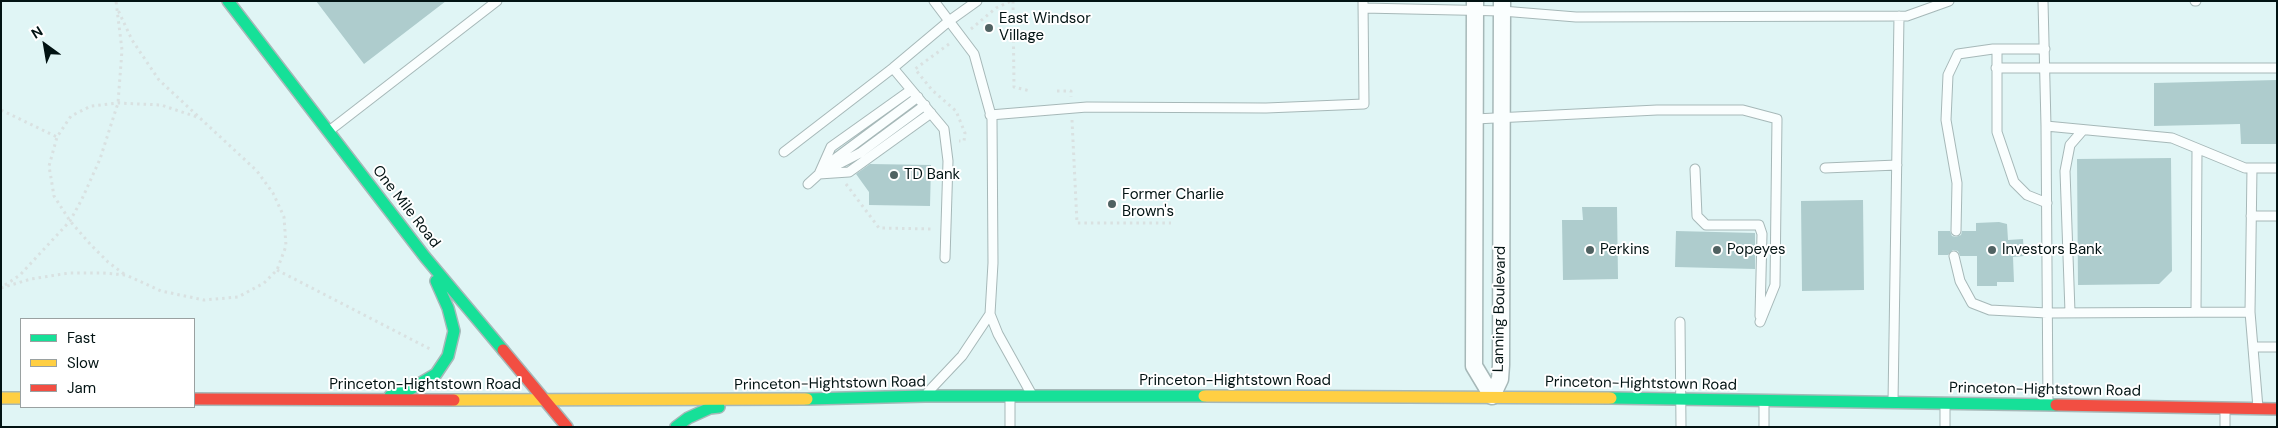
<!DOCTYPE html>
<style>
body{margin:0}
#map{position:relative;width:2278px;height:428px;overflow:hidden;background:#e0f5f5;font-family:"DM Sans",sans-serif}
canvas{display:block}
.frame{position:absolute;inset:0;border:2px solid #021313;pointer-events:none}
.legend{position:absolute;left:20px;top:318px;width:175px;height:90px;box-sizing:border-box;background:#fff;border:1px solid #9aa1a1;margin:0;padding:6px 9px;list-style:none;font-size:15px;color:#021313}
.legend li{display:flex;align-items:center;gap:10px;height:25px}
.legend b{width:25px;border:1px solid #9aa1a1}
.north{position:absolute;left:20px;top:20px;width:50px;height:50px;-webkit-text-stroke:4px #fff;paint-order:stroke;rotate:328deg;font-size:14px;font-weight:700;line-height:20px;text-align:center;color:#021313}
.north::after{content:'';display:block;margin:auto;width:18px;height:22px;background:#021313;clip-path:polygon(50% 0,100% 100%,50% 72%,0 100%)}
</style>
<div id="map">
<canvas width="2278" height="428"></canvas>
<div class="frame"></div>
<ul class="legend">
<li><b style="height:6px;background:#16e098"></b>Fast</li>
<li><b style="height:6px;background:#ffcf43"></b>Slow</li>
<li><b style="height:6px;background:#f24e42"></b>Jam</li>
</ul>
<div class="north">N</div>
</div>
<script>
const ctx = document.querySelector('canvas').getContext('2d');
ctx.lineJoin = 'round';
function fillPath(path, color) {
  ctx.fillStyle = color;
  ctx.fill(path, 'evenodd');
}
function shape(rows) {
  const path = new Path2D();
  for (const r of rows) {
    path.moveTo(r[0], r[1]);
    for (let i = 2; i < r.length; i += 2) path.lineTo(r[i], r[i + 1]);
  }
  return path;
}
function strokePath(path, color, width, dash) {
  ctx.strokeStyle = color;
  ctx.lineWidth = width;
  ctx.lineCap = dash ? 'butt' : 'round';
  ctx.setLineDash(dash || []);
  ctx.stroke(path);
}
function drawText(font, color, halo, rows, align = 'center') {
  ctx.font = font + ' "DM Sans",sans-serif';
  ctx.lineWidth = 4;
  ctx.setLineDash([]);
  ctx.textBaseline = 'middle';
  ctx.strokeStyle = halo;
  ctx.fillStyle = color;
  for (const [text, x, y, turn = 0] of rows) {
    ctx.save();
    ctx.translate(x, y);
    ctx.rotate((+turn || 0) * Math.PI / 180);
    ctx.textAlign = isNaN(turn) ? turn : align;
    if (halo) ctx.strokeText(text, 0, 0);
    ctx.fillText(text, 0, 0);
    ctx.restore();
  }
}
fillPath(shape([
 [316,1,446,1,364,64],
 [2277,80,2277,144,2241,144,2240,124,2154,126,2154,83],
 [2171,158,2172,271,2159,284,2078,285,2077,159],
 [870,164,931,165,930,206,869,205,869,192,856,174],
 [1863,200,1864,290,1802,291,1801,201],
 [1582,207,1617,207,1618,279,1563,280,1562,220,1583,220],
 [1999,222,2007,224,2008,240,2023,239,2024,256,2013,257,2014,282,1997,282,1997,286,1977,286,1977,256,1960,256,1958,251,1953,250,1948,255,1938,255,1938,231,1950,231,1952,236,1956,237,1961,235,1962,231,1976,231,1976,223],
 [1676,231,1755,233,1755,269,1675,267]
]), '#aecccd');
const lane = shape([
 [934,1,974,54,992,119,993,263,990,314,998,334,1032,395],
 [2043,1,2046,126,2048,405],
 [2195,1,2196,1],
 [1363,8,1502,11,1576,17,1907,16,1949,1],
 [1997,49,1997,132,2014,182,2027,195,2047,203],
 [893,68,944,129,948,161,945,258],
 [1996,68,2277,68],
 [990,115,1087,107,1266,108,1364,104,1363,1],
 [1475,119,1657,110,1743,110,1777,119,1775,285,1760,322],
 [2046,126,2172,138,2245,168,2277,168],
 [329,131,497,1],
 [784,152,893,68,949,21,977,1],
 [1825,168,1897,165],
 [1695,169,1697,216,1706,225,1759,225,1762,234,1760,316],
 [823,170,836,158,918,97],
 [825,171,860,153,925,105],
 [819,174,831,147,911,90],
 [808,184,819,174,849,172,931,113],
 [2251,216,2277,216],
 [1956,231,1957,183,1946,120,1948,75,1958,54,1993,49,2045,49],
 [1954,256,1960,281,1972,303,1990,310,2047,313,2250,312,2258,408],
 [2196,311,2197,149],
 [2070,312,2065,171,2070,145,2083,130],
 [2250,312,2252,168],
 [1680,322,1681,427],
 [2253,347,2277,347],
 [928,392,962,356,990,314],
 [1010,396,1010,427],
 [1764,401,1764,427],
 [1893,402,1899,16],
 [1945,404,1945,427],
 [2225,408,2225,427]
]);
const street = shape([
 [1475,1,1474,366,1492,396],
 [1492,396,1500,379,1501,365,1502,1]
]);
const fast = shape([
 [228,1,425,257,503,350],
 [390,396,409,390,436,374,448,356,454,331,448,308,436,281],
 [1611,398,2056,405],
 [807,399,925,396,1204,396],
 [676,427,688,418,710,408,719,407]
]);
const slow = shape([
 [1204,396,1611,398],
 [1,398,21,398],
 [454,400,807,399]
]);
const jam = shape([
 [503,350,567,427],
 [194,399,454,400],
 [2056,405,2277,409]
]);
strokePath(lane, '#a6b8b8', 11);
strokePath(street, '#a6b8b8', 19);
strokePath(fast, '#a6b8b8', 14);
strokePath(slow, '#a6b8b8', 14);
strokePath(jam, '#a6b8b8', 14);
strokePath(shape([
 [1013,1,1014,87,1030,91],
 [971,29,996,8,1011,1],
 [949,44,915,69,932,90,956,111,965,133,964,141,959,141],
 [1057,91,1071,91,1071,97],
 [1,110,57,137],
 [1072,120,1077,223,1171,223],
 [846,184,879,228,933,229],
 [277,270,430,349],
 [124,274,108,262,91,245,70,221,54,196,49,166,57,137,71,116,91,106,118,103,161,105,197,117],
 [5,285,20,275,70,221,82,199,100,159,118,103,122,50,116,1],
 [1,288,31,279,69,273,103,273,126,275,161,291,204,300,238,297,264,283,277,270,286,246,284,217,273,193,257,171,159,80,132,40,118,10]
]), '#d9e1e1', 3, [2.5, 4]);
strokePath(lane, '#fafefe', 9);
strokePath(street, '#fafefe', 16);
strokePath(fast, '#16e098', 11);
strokePath(slow, '#ffcf43', 11);
strokePath(jam, '#f24e42', 11);
for (const [x, y, r, color] of [
 [989,28,5,"#506262"],
 [894,175,5,"#506262"],
 [1112,204,5,"#506262"],
 [1590,250,5,"#506262"],
 [1717,250,5,"#506262"],
 [1992,250,5,"#506262"]
]) {
  const dot = new Path2D();
  dot.arc(x, y, r, 0, 2 * Math.PI);
  ctx.fillStyle = color;
  ctx.fill(dot);
  strokePath(dot, '#fff', 2);
}
drawText('15px', '#021313', '#fff', [
 ["East Windsor",999,19],
 ["Village",999,36],
 ["TD Bank",904,175],
 ["Former Charlie",1122,195],
 ["Brown's",1122,212],
 ["Perkins",1600,250],
 ["Popeyes",1727,250],
 ["Investors Bank",2002,250]
], 'left');
drawText('15px', '#021313', '#fff', [
 ["One Mile Road",406,207,52],
 ["Lanning Boulevard",1500,309,-89],
 ["Princeton-Hightstown Road",1235,381],
 ["Princeton-Hightstown Road",830,384,-1],
 ["Princeton-Hightstown Road",1641,384,1],
 ["Princeton-Hightstown Road",425,385],
 ["Princeton-Hightstown Road",2045,390,1]
]);
</script>
